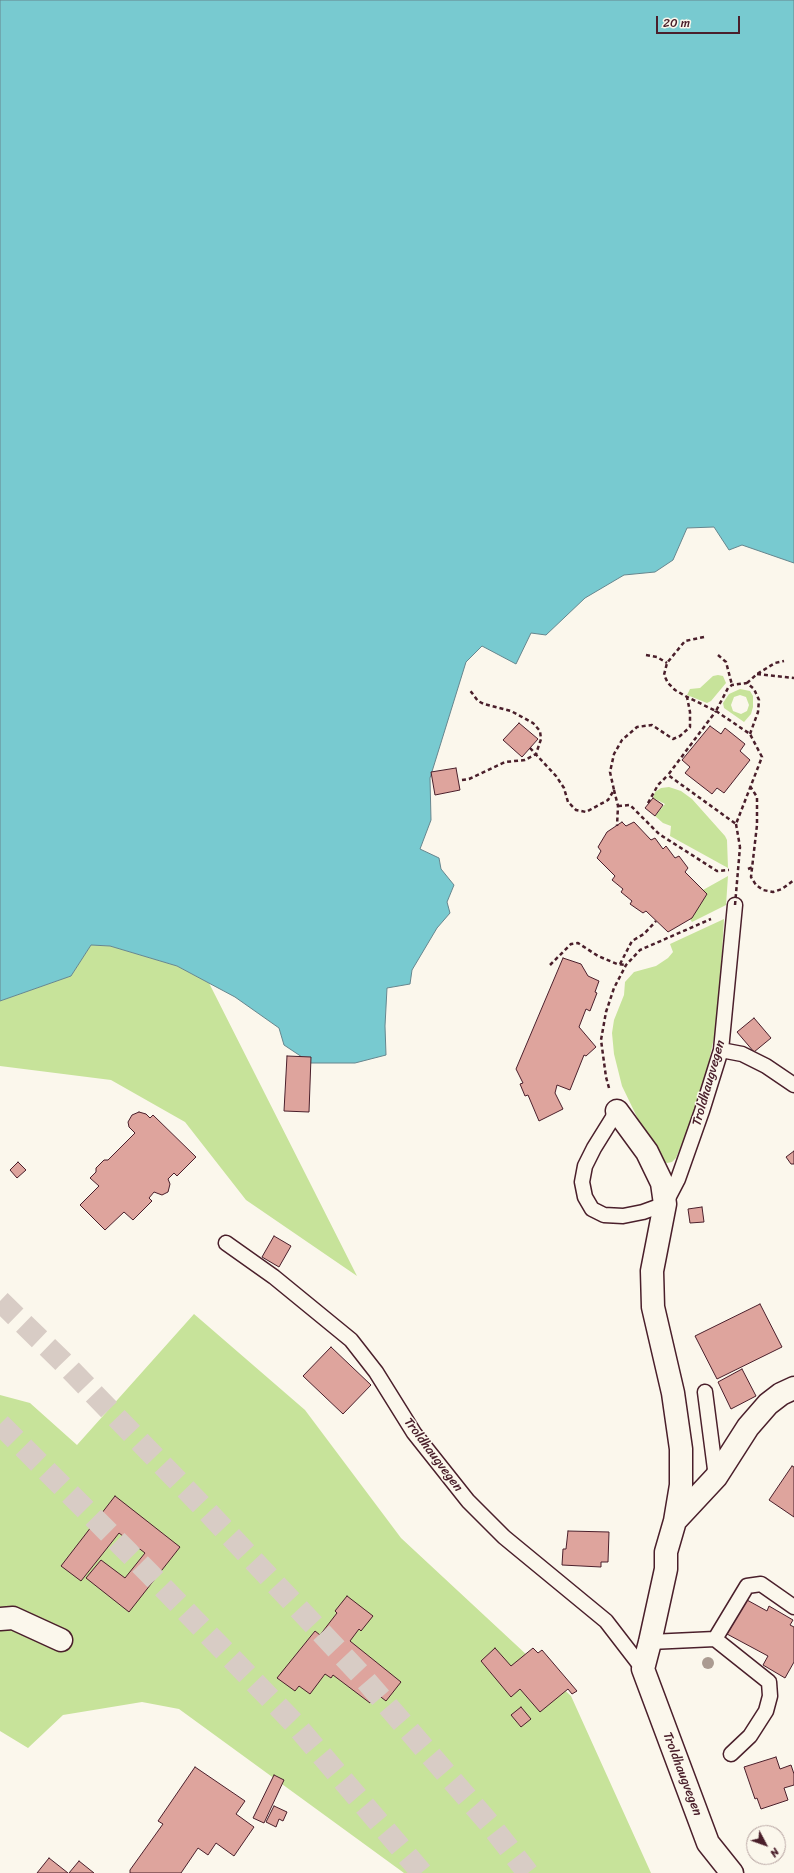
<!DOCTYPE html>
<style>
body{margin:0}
#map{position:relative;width:794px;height:1873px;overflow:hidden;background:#fbf7ec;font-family:Sriracha,sans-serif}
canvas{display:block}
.north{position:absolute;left:746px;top:1825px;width:40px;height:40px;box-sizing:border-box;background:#fbf7ec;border:1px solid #b4a19f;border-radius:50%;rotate:131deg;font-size:11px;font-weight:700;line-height:16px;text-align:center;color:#4a1f2b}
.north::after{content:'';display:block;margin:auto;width:14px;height:18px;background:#4a1f2b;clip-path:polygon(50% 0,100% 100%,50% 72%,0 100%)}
.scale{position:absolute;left:656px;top:16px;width:84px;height:18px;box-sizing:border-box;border:2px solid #4a1f2b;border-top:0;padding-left:5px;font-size:12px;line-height:14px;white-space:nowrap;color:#4a1f2b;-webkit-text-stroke:3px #fbf7ec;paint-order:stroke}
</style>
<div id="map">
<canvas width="794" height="1873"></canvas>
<div class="north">N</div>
<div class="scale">20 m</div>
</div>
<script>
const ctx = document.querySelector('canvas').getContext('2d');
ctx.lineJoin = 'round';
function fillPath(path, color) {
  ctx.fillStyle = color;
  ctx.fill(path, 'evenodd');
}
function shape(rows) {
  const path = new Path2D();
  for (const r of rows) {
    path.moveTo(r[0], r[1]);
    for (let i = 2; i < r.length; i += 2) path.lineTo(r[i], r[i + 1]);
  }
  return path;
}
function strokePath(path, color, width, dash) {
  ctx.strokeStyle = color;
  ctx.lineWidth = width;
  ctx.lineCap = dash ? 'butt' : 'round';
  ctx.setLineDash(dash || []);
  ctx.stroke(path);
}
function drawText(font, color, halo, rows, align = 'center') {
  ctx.font = font + ' Sriracha,sans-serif';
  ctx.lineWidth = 3;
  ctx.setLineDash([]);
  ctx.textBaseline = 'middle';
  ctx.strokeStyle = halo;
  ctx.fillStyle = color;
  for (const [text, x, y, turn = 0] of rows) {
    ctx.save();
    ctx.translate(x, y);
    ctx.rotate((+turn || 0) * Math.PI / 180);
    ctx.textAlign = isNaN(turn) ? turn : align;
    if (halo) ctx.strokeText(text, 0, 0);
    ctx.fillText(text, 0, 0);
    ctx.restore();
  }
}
fillPath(shape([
 [718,675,723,676,726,683,711,701,707,703,687,695,690,689,700,688,713,676],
 [740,689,750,691,753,696,753,707,751,714,744,722,724,708,723,703,729,694],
 [740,695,746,697,749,705,747,711,741,714,733,711,731,705,734,697],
 [669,787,681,791,692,799,725,836,727,840,728,868,670,836,671,826,663,823,655,816,665,804,653,798,655,792,661,788],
 [728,876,726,905,692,922,690,919,707,894,703,890],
 [724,919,718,1019,708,1066,692,1119,676,1158,672,1162,667,1163,664,1162,650,1144,622,1086,614,1054,612,1033,614,1020,624,995,625,982,634,972,656,966,668,958,673,952,670,944],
 [91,945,110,946,177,966,209,983,357,1276,246,1200,185,1122,111,1080,0,1066,0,1001,71,976],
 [194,1314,305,1410,401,1538,571,1696,651,1873,404,1873,179,1709,142,1702,63,1715,28,1748,0,1731,0,1395,30,1403,77,1445]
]), '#c7e39a');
const water = shape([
 [0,0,794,0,794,563,742,545,729,550,714,527,687,528,673,560,655,572,624,575,585,598,546,635,531,633,516,664,482,646,466,662,430,778,431,820,420,849,439,858,441,869,454,885,447,902,450,913,437,928,412,970,410,984,387,988,385,1026,386,1055,355,1063,311,1063,284,1045,279,1028,235,997,177,966,110,946,91,945,71,976,0,1001,0,0]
]);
fillPath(water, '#78cad0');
strokePath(water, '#66868e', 1);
const building = shape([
 [519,723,538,739,522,757,503,740,519,723],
 [710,726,721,734,725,728,745,744,740,751,750,760,724,793,717,788,712,794,685,773,690,767,682,760,710,726],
 [456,768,460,790,435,795,431,772,456,768],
 [653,798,663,805,655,816,645,808,653,798],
 [622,822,626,826,634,822,651,840,655,838,663,849,666,846,675,858,679,856,688,868,685,872,707,894,692,918,668,932,646,911,643,913,630,904,632,901,621,892,623,889,612,880,615,876,597,858,601,851,598,847,607,832,622,822],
 [563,958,581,964,588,976,599,981,595,992,597,993,590,1011,586,1009,579,1027,596,1047,586,1056,584,1055,570,1090,557,1085,555,1093,563,1109,539,1121,528,1095,525,1096,520,1084,523,1083,516,1069,563,958],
 [754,1018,771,1038,754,1052,737,1032,754,1018],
 [287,1056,311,1057,309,1112,284,1111,287,1056],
 [139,1112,146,1114,150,1118,153,1115,196,1157,177,1176,174,1173,168,1179,170,1184,168,1192,162,1195,154,1192,149,1198,152,1201,133,1220,124,1212,105,1230,80,1205,99,1186,90,1178,96,1172,96,1168,104,1160,108,1160,135,1133,129,1127,128,1122,132,1115,139,1112],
 [794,1151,794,1164,791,1164,786,1157,794,1151],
 [18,1162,26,1170,17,1178,10,1170,18,1162],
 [702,1207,704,1222,690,1223,688,1209,702,1207],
 [274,1236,291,1246,279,1267,262,1257,274,1236],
 [760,1304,782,1347,717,1379,695,1336,760,1304],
 [331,1347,371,1385,343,1414,303,1376,331,1347],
 [742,1369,756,1396,731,1409,718,1382,742,1369],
 [792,1466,794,1467,794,1517,769,1500,792,1466],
 [115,1496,180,1547,129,1612,86,1578,101,1560,125,1578,145,1553,119,1533,81,1581,61,1566,115,1496],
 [568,1531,609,1532,608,1562,601,1562,601,1567,562,1565,563,1549,566,1549,568,1531],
 [347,1596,373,1616,361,1631,359,1629,350,1641,401,1682,386,1701,377,1694,370,1703,333,1675,331,1678,325,1674,310,1694,299,1686,295,1691,277,1678,315,1631,320,1635,337,1613,335,1611,347,1596],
 [747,1600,767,1611,769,1606,793,1620,790,1625,794,1627,794,1662,785,1678,763,1665,768,1656,727,1634,747,1600],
 [495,1648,511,1666,533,1648,538,1653,542,1650,577,1691,572,1694,568,1689,540,1712,520,1689,511,1697,481,1661,495,1648],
 [521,1707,531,1719,521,1727,511,1715,521,1707],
 [776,1757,780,1769,791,1765,794,1774,794,1785,784,1788,788,1800,761,1809,757,1798,755,1799,744,1767,776,1757],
 [195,1767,245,1801,236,1814,254,1827,234,1856,216,1843,208,1855,198,1848,181,1873,130,1873,130,1870,163,1824,158,1821,195,1767],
 [274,1775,284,1780,264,1823,253,1818,274,1775],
 [274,1806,287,1812,283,1821,279,1819,276,1827,266,1822,274,1806],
 [49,1858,68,1873,37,1873,49,1858],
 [79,1861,94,1873,69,1873,79,1861]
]);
fillPath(building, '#dea49d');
strokePath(building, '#4a1f2b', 1);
strokePath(shape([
 [0,1301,63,1362,205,1509,361,1675,489,1823,528,1873],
 [0,1424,148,1572,295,1724,422,1873]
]), '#d8ccc5', 22, [22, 11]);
const service = shape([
 [721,1050,742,1054,766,1066,794,1085],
 [617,1111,594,1148,585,1166,582,1182,585,1197,592,1209,604,1215,623,1216,643,1212,665,1204,678,1179,702,1111,721,1050,735,905],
 [226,1243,274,1277,351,1340,376,1372,414,1433,468,1501,504,1537,606,1621,643,1669],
 [705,1392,716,1477],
 [715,1639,747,1586,761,1584,794,1607],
 [650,1642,715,1639,769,1682,770,1696,766,1711,750,1736,731,1754]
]);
const minor = shape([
 [617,1111,647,1152,662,1183,665,1204,652,1271,653,1307,673,1393,681,1449,681,1485,675,1521,666,1552,666,1569,650,1642,643,1669,708,1843,732,1873],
 [675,1521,716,1477,748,1427,768,1404,781,1394,794,1388],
 [0,1619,13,1618,61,1640]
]);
strokePath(service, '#4a1f2b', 17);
strokePath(minor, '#4a1f2b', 25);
strokePath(shape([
 [704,637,685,641,667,663,664,675,668,683,675,690,687,697,716,711,728,688,732,685,747,683,754,689,759,700,758,712,750,734],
 [646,655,657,657,667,663],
 [718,655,726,662,732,685],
 [757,674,794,678],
 [747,683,757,674,775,663,784,661],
 [716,711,750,734,762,757,736,824,668,775,716,711],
 [530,748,556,776,564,788,568,802,576,810,586,812,608,800,614,790,610,772,614,754,622,740,637,727,652,725,673,739,680,736,690,727,690,712,687,697],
 [462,780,469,779,505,762,525,760,536,754,541,739,540,731,533,723,511,711,484,704,478,701,469,689],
 [750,786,757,797,757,825,751,877,756,885,763,890,773,892,782,889,794,880],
 [614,790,618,806,617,826],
 [648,803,658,785,668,775],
 [618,806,630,805,659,834,717,871,729,870],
 [736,824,740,847],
 [748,869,753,867],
 [620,964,632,941,644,934,656,921],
 [550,965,571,944,578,943,598,956,617,964,626,965],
 [609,1088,606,1077,601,1040,606,1012,614,988,626,965,640,950,711,919]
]), '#4a1f2b', 2.5, [4, 3]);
strokePath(service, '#fbf7ec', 14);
strokePath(minor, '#fbf7ec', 22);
strokePath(shape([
 [735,905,740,847]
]), '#4a1f2b', 2.5, [4, 3]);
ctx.fillStyle = '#ab9b91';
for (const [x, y] of [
 [708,1663]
]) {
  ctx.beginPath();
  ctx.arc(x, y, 6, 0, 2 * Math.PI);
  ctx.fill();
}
drawText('13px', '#4a1f2b', '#fbf7ec', [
 ["Troldhaugvegen",709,1083,-74],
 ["Troldhaugvegen",433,1455,53],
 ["Troldhaugvegen",682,1774,69]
]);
</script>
